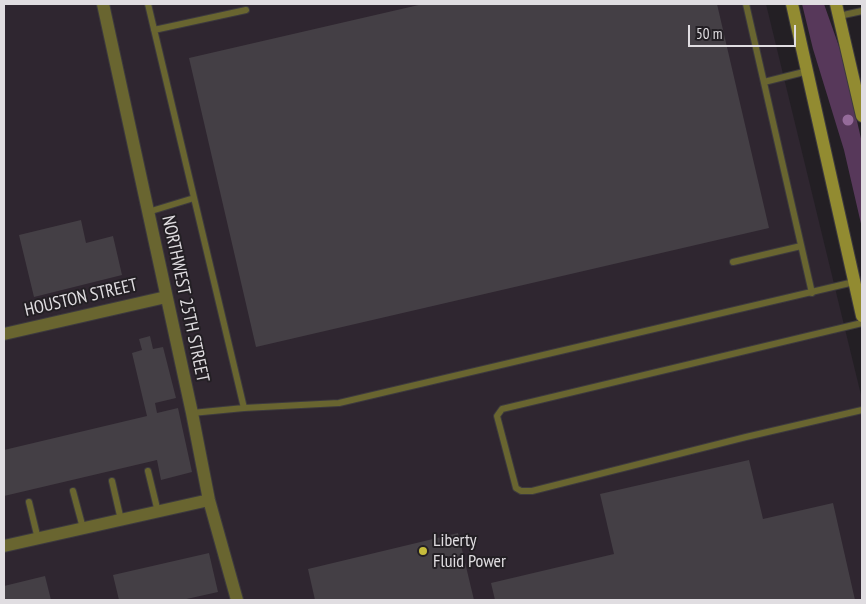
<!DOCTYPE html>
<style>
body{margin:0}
#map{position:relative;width:866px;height:604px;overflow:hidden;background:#231f24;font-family:"PT Sans Narrow",sans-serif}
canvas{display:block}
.frame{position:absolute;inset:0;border:5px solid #e0dde1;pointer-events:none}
.scale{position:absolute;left:688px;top:25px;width:108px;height:22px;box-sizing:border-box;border:2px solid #e0dde1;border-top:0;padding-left:6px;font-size:15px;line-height:18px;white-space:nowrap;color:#e0dde1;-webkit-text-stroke:4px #231f24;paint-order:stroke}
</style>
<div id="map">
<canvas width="866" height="604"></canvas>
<div class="frame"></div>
<div class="scale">50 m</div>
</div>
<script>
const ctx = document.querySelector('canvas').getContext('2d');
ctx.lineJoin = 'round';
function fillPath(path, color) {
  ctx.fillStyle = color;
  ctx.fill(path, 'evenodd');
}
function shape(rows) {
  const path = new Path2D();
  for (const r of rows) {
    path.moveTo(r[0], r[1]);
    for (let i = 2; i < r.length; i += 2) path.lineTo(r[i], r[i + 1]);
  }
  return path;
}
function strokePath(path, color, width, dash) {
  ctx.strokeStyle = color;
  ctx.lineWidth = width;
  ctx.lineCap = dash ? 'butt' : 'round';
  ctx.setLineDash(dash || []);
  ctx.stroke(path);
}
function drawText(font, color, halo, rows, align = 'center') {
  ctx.font = font + ' "PT Sans Narrow",sans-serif';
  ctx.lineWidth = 4;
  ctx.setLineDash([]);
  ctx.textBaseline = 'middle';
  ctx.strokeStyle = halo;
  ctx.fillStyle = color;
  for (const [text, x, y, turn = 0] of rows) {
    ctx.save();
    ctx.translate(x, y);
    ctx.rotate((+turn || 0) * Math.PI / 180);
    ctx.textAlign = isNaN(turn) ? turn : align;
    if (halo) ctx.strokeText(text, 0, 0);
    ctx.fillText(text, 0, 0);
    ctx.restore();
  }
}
fillPath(shape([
 [4,4,766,4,862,399,862,600,4,600]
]), '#2f2630');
fillPath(shape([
 [802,4,824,4,842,55,862,143,862,228,844,150,813,49]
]), '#57385a');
fillPath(shape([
 [423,4,717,4,769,228,256,347,189,58],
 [81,220,86,243,113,236,122,275,34,297,19,235],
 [150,336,153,349,163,347,176,398,155,403,157,413,178,408,192,472,161,480,157,460,4,496,4,450,147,416,132,353,142,350,139,339],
 [749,460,763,519,833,503,855,600,495,600,491,583,614,554,600,494],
 [458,533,474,600,315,600,308,569],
 [209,553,218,592,182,600,119,600,113,575],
 [45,576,51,600,4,600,4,586]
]), '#443f45');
const lane = shape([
 [148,4,244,408],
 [746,4,812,293],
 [839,16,862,11],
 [154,30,246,10],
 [764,82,808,71],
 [148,212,194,198],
 [733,262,801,246],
 [862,323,502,409,497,416,516,488,521,491,532,491,746,437,862,410],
 [192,413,244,408,339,403,854,282],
 [148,471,158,512],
 [112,481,121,520],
 [73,491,83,528],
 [29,502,38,539]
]);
const street = shape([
 [103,4,192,413,209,500,237,600],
 [4,334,166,297],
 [4,546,209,500]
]);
const secondary = shape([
 [792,4,862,316],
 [836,4,862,116]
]);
strokePath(lane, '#3d3a3e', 8);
strokePath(street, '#3d3a3e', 14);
strokePath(secondary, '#3d3a3e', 14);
strokePath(lane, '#696530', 6);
strokePath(street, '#696530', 12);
strokePath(secondary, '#928b31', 12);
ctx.fillStyle = '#956b9a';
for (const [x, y] of [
 [848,120]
]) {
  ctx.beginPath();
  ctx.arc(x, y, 5.5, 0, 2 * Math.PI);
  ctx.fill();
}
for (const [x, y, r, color] of [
 [423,551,5,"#c6bc3c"]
]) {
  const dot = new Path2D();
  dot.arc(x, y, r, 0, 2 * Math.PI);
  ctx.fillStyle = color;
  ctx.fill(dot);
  strokePath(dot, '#231f24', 2);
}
drawText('18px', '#e0dde1', '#231f24', [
 ["HOUSTON STREET",81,298,-13],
 ["NORTHWEST 25TH STREET",185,299,78]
]);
drawText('18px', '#e0dde1', '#231f24', [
 ["Liberty",433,541],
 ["Fluid Power",433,562]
], 'left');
</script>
